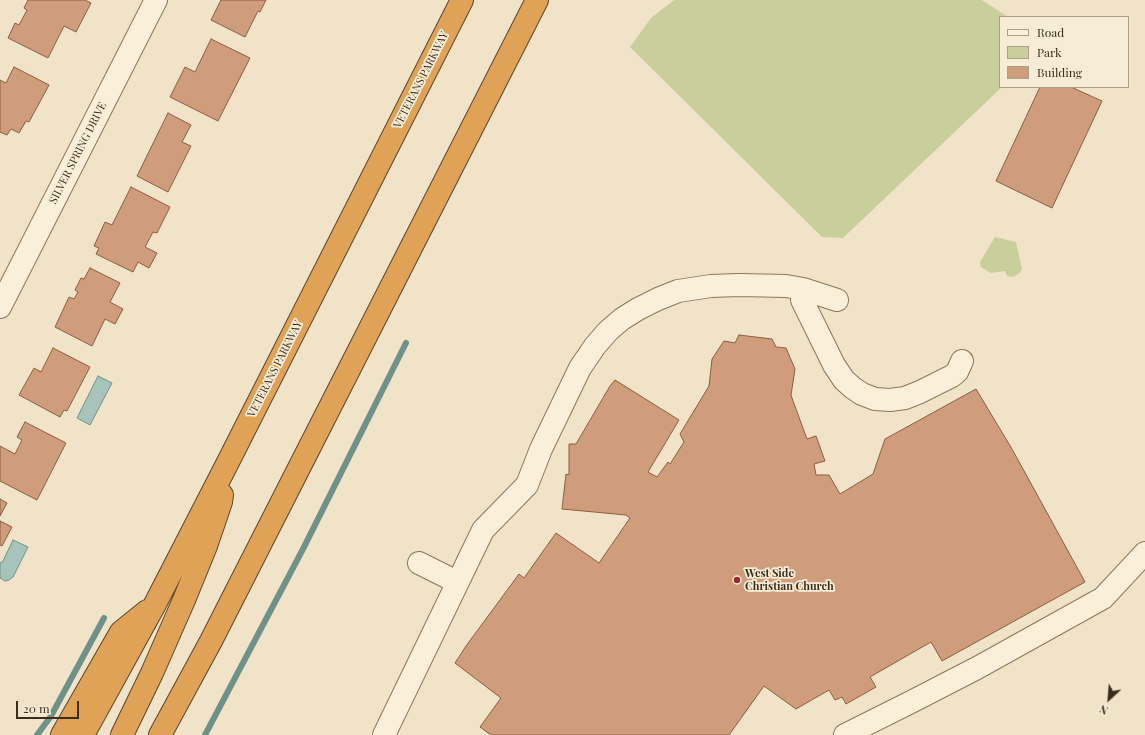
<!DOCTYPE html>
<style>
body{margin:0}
#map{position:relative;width:1145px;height:735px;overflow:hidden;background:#f0e3c7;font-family:"Playfair Display",serif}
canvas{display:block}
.legend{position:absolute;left:999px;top:16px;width:130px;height:72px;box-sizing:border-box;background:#f7edd6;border:1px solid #aca08d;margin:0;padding:5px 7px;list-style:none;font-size:12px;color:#3c2d1f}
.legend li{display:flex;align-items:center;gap:8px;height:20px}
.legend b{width:20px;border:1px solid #aca08d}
.north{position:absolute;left:1089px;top:679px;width:40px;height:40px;-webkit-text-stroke:3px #f7edd6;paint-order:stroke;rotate:206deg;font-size:11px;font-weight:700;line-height:16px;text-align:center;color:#3c2d1f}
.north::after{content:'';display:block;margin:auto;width:14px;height:18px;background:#3c2d1f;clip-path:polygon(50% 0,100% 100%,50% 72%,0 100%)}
.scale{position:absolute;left:16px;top:701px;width:63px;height:18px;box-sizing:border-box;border:2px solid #3c2d1f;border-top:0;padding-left:5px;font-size:12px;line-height:14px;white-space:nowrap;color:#3c2d1f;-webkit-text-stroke:3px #f7edd6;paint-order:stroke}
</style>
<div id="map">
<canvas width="1145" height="735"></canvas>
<ul class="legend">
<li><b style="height:5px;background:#faf0da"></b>Road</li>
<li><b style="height:11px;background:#c9cf9a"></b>Park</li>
<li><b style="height:11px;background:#cf9d7b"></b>Building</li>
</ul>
<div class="north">N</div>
<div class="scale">20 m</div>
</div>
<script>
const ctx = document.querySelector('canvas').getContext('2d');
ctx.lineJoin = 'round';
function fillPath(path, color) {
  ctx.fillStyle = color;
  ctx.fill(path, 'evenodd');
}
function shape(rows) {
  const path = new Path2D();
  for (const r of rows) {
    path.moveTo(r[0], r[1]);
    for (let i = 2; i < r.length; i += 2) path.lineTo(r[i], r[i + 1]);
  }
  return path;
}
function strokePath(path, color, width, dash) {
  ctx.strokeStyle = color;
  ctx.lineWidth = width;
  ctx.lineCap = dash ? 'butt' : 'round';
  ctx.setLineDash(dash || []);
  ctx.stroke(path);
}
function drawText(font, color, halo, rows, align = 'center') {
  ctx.font = font + ' "Playfair Display",serif';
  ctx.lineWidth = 3.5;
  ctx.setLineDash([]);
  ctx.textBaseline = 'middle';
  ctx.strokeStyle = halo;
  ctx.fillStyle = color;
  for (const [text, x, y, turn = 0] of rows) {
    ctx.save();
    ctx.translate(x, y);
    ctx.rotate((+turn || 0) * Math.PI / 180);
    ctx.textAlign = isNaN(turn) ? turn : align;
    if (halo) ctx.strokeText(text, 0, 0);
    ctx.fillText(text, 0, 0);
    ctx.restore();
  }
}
fillPath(shape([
 [674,0,982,0,1008,17,1000,17,1000,87,1002,87,843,238,822,237,630,47,651,18],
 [995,237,1016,242,1022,269,1020,273,1013,277,1007,276,1005,271,991,273,981,267,980,262]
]), '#c9cf9a');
const water = shape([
 [98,376,112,383,90,425,77,418,98,376],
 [13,540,28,547,13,577,9,580,5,581,0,578,0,563,3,561,13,540]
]);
fillPath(water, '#a8c3bb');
strokePath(water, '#6e9289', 1);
strokePath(shape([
 [37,735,51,716,104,618],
 [205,735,303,549,406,343]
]), '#6e9289', 6);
const building = shape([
 [28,0,85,0,91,3,76,32,64,26,48,58,8,38,15,23,19,25,27,10,24,8,28,0],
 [221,0,266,0,260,12,258,11,245,37,211,20,221,0],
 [211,39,250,58,218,121,170,97,185,67,195,72,211,39],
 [14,67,49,85,29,122,26,121,19,133,11,129,7,135,0,132,0,80,6,83,14,67],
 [1040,87,1071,87,1102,101,1052,208,996,181,1040,87],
 [168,113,191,125,182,142,191,146,168,192,137,176,168,113],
 [131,187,170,207,157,233,153,232,145,247,157,253,149,268,138,262,133,272,96,254,99,248,94,246,105,222,112,225,131,187],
 [90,268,120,283,110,302,123,309,115,324,105,319,92,346,55,327,69,297,74,299,78,292,75,290,81,278,84,279,90,268],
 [739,335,772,339,776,347,786,348,795,369,791,395,793,401,807,439,816,436,825,461,814,464,816,475,829,475,840,494,873,474,885,439,976,389,1012,449,1085,582,942,661,931,642,870,677,876,687,846,704,842,697,835,700,829,690,796,709,764,686,729,735,491,735,480,727,501,698,455,663,466,646,519,574,524,578,556,533,599,563,630,518,626,515,562,509,566,474,569,475,569,444,576,444,610,386,615,380,679,420,648,472,657,477,668,462,670,464,684,442,680,434,709,386,712,359,724,341,735,343,739,335],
 [53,348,90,367,67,411,64,410,60,417,19,395,34,368,41,372,53,348],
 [25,422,66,443,37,500,0,481,0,446,15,454,22,440,17,437,25,422],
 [0,499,7,503,0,516,0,499],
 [0,521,12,527,2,546,0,545,0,521]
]);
fillPath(building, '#cf9d7b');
strokePath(building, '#8c5d40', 1);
const minor = shape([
 [803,289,802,300,834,365,844,380,853,388,862,394,875,399,890,400,905,398,920,392,952,376,957,372,962,361],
 [0,307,156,0],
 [419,563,457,582],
 [384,735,483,530,527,485,541,449,580,368,595,346,608,331,622,319,638,309,658,299,678,291,711,286,739,285,786,286,803,289,837,300],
 [845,735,911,702,977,668,1103,598,1145,553]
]);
const highway = shape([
 [62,735,121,632,147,611],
 [83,735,154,606,226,466,462,0],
 [122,735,152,673,184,600,206,546,221,502,222,495],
 [160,735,211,641,537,0]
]);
strokePath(minor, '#8c755b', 24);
strokePath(highway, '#5a432f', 24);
strokePath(minor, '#faf0da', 22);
strokePath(highway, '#e0a256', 22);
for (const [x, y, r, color] of [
 [737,580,4,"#9d292c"]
]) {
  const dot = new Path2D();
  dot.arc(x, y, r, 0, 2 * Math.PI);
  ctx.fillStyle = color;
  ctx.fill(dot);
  strokePath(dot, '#f7edd6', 1.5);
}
drawText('11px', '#3c2d1f', '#f7edd6', [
 ["VETERANS PARKWAY",421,80,-63],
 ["SILVER SPRING DRIVE",78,153,-63],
 ["VETERANS PARKWAY",275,369,-63]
]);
drawText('bold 11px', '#3c2d1f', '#f7edd6', [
 ["West Side",745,574],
 ["Christian Church",745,587]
], 'left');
</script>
